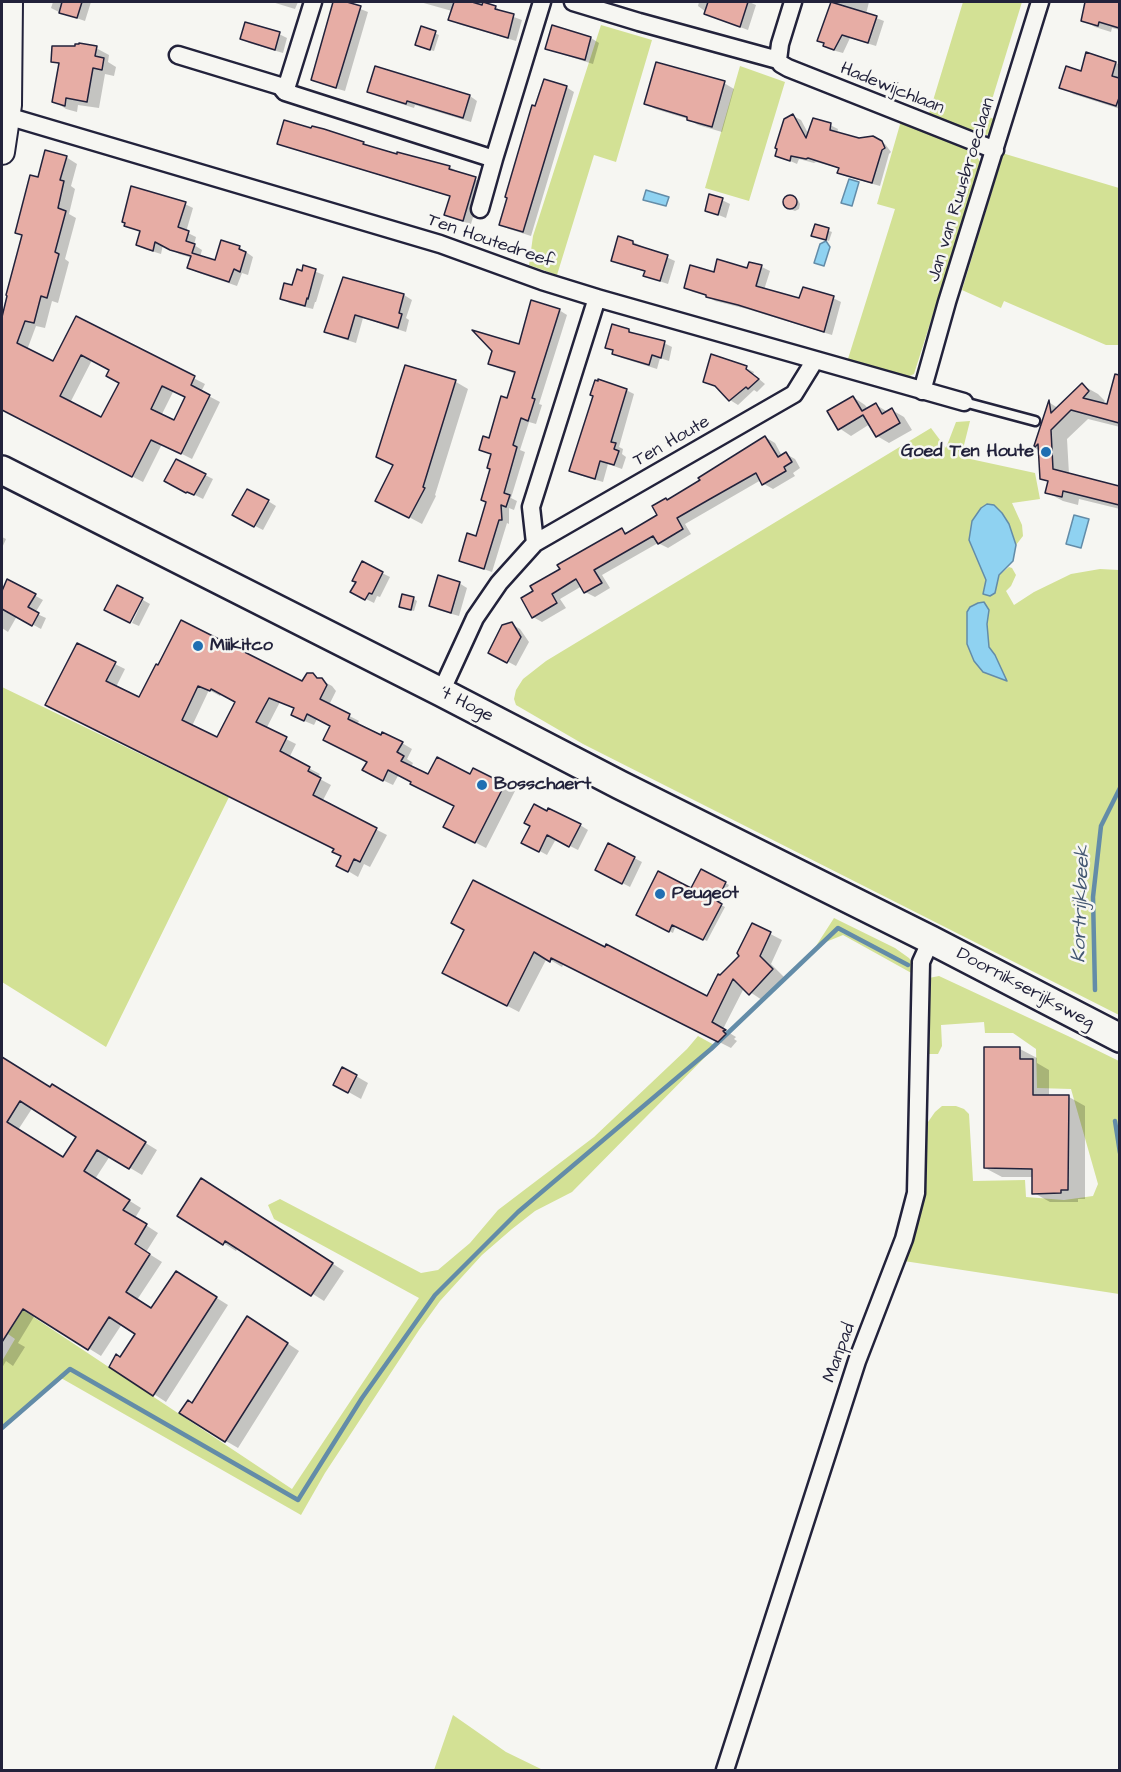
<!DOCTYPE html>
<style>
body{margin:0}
#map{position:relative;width:1121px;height:1772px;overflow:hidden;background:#f6f6f2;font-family:"Architects Daughter",sans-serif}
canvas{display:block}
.frame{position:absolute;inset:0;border:3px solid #22223b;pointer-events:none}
</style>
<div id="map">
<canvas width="1121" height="1772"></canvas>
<div class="frame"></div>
</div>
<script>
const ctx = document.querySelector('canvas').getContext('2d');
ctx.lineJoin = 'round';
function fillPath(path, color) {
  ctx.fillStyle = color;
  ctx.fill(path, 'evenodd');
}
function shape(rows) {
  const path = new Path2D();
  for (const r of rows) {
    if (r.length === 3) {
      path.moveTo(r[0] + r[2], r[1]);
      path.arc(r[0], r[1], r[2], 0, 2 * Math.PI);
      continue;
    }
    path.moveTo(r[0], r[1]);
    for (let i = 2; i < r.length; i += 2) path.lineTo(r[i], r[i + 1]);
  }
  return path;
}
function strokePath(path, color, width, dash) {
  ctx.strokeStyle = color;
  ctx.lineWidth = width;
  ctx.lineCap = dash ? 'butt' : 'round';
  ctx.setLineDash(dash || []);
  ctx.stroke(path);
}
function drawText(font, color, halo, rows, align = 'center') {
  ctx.font = font + ' "Architects Daughter",sans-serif';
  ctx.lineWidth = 5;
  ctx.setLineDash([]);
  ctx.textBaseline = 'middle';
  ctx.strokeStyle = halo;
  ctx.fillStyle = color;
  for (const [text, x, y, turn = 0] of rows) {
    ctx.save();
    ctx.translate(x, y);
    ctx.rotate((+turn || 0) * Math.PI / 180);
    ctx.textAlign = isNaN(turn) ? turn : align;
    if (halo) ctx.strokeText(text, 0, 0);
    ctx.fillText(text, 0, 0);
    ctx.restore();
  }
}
fillPath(shape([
 [963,2,1022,2,987,116,996,120,994,130,984,137,928,117],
 [601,25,652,40,616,162,594,155,557,275,529,265,533,236],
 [740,66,785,82,749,201,705,188],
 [901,121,971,148,981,163,981,170,960,229,914,374,905,378,847,362,895,209,877,204],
 [1002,153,1119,188,1119,345,1106,345,1004,301,1001,308,962,290,999,168],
 [970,421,961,457,1035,473,1040,499,1012,503,1022,525,1023,536,1016,545,1009,524,981,508,972,521,969,540,986,580,995,593,999,575,1009,567,1012,568,1016,575,1011,586,1006,591,1014,605,1034,592,1071,574,1100,569,1119,570,1119,1015,583,744,516,705,514,699,516,690,523,679,546,661,931,428,946,448,956,422],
 [984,602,989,647,995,655,1006,680,983,672],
 [2,687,229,797,106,1047,2,982],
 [834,918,895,948,909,958,914,965,915,975,843,935,816,946],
 [939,976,1070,1037,1119,1061,1119,1294,904,1261,922,1183,928,1122,935,1112,942,1106,956,1106,964,1109,969,1114,973,1181,1025,1180,1026,1197,1064,1200,1093,1196,1098,1184,1071,1089,1037,1088,1036,1049,1013,1033,985,1033,984,1022,941,1025,942,1046,938,1054,927,1054,925,982,929,978],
 [698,1036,716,1046,572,1192,535,1211,512,1229,482,1255,440,1301,419,1330,325,1473,301,1515,61,1378,2,1429,2,1361,15,1339,8,1334,23,1310,292,1489,419,1298,274,1219,268,1205,280,1199,421,1273,438,1270,470,1243,498,1210,594,1137,687,1049],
 [453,1715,506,1752,543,1770,434,1770]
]), '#d3e195');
const water = shape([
 [849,179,859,182,852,206,841,203,849,179],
 [646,190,669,197,666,206,643,200,646,190],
 [826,241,830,247,824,266,814,263,820,244,826,241],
 [987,504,994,505,1002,513,1009,524,1016,545,1013,561,999,575,995,593,990,596,983,594,986,580,969,540,972,521,981,508,987,504],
 [1074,515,1089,519,1081,548,1066,544,1074,515],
 [984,602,989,610,987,624,989,647,995,655,1007,681,983,672,974,661,967,644,967,612,970,607,978,603,984,602]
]);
fillPath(water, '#8fd2f1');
strokePath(water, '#638ca8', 1.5);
fillPath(shape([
 [53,2,91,2,85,21,59,12,51,8],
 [272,2,298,2,295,9],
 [335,2,343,2,368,12,345,91,321,84,313,79],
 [420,2,477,2,496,7,503,13,522,20,516,41,458,24,450,19,452,11],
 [699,2,749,2,756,5,748,30,713,17,698,6],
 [837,2,869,2,866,14,884,21,876,46,850,38,843,53,832,50,819,40],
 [1087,2,1120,2,1120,30,1112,28,1111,32,1095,27,1083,20],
 [553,27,591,38,599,43,593,64,555,52,547,48],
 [422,28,439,35,434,51,420,47],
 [279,34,287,38,283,53,249,43,241,38],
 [96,48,109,55,108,62,116,67,114,76,105,74,99,108,78,105,77,112,66,109,54,101,60,65,53,61],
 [1116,63,1120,65,1120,109,1073,94,1061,87,1082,73],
 [724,83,734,89,722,132,698,125,688,119,655,109,645,103],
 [566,87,574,92,531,236,509,229,501,225,536,108],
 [369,91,470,96,477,101,471,122,415,105,414,108,377,96],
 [793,116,801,120,809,135,830,125,838,129,837,133,859,140,877,139,885,144,891,152,889,154,880,186,845,176,838,172,838,168,816,162,814,163,799,159,797,164,777,155],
 [312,130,323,130,364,143,371,148,449,167,483,183,471,224,454,219,446,214,451,197,286,147,279,143],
 [66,157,77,164,71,186,75,189,69,214,76,218,65,259,69,262,58,303,52,301,45,328,36,326,27,350,54,363,77,318,205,384,201,392,220,402,192,459,162,444,143,482,15,416,2,407,2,322,23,236,17,233,39,179],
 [92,360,111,370,121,383,102,419,70,403],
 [174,390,187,397,174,422,161,416],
 [790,197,798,200,800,204,799,209,795,211,786,207,784,202,786,199],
 [722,200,730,204,726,218,706,210],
 [185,204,193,208,186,232,196,237,194,245,202,250,200,257,216,262,239,247,253,257,248,275,242,273,237,286,196,272,189,268,192,258,179,254,163,245,161,254,145,249,137,245,141,232,125,225],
 [816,226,832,232,829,241,816,237],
 [633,242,675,261,668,284,653,279,645,275,646,272,621,265,613,261],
 [750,263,762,267,770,271,764,290,800,300,833,298,841,302,832,335,747,309,715,301,707,296,693,292,685,288,715,273,748,270],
 [304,267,324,275,316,302,315,302,313,309,289,303,282,298,293,287,303,273],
 [344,278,404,295,412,300,406,318,409,320,406,332,363,318,356,343,334,336,326,332],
 [559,310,567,315,539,404,542,405,536,424,529,422,520,450,525,452,511,498,517,501,514,510,509,508,509,524,507,523,492,572,469,564,461,560,477,537,488,503,492,455,481,449,490,440,508,400,516,374,498,368,490,364,520,346],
 [629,331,636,335,664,343,672,347,669,361,660,358,657,369,622,358,614,354,615,351,607,347],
 [406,366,456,382,468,389,435,495,436,496,422,524,390,507],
 [746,368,754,372,753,374,765,384,757,392,754,390,738,405,730,400,719,388,704,381],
 [1082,385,1098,394,1105,401,1102,404,1108,406,1112,391,1120,393,1120,427,1088,419,1067,439,1069,474,1120,488,1120,509,1079,499,1078,505,1063,501,1046,492,1049,482,1042,478,1040,451,1035,448,1050,403,1058,408],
 [626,390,634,394,619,447,623,449,622,454,626,457,622,469,608,464,603,482,579,475,571,470],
 [853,397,865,405,868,409,876,405,888,412,892,410,904,417,912,430,889,443,877,436,870,424,851,436,839,428],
 [765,437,775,443,782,456,786,454,795,459,800,468,793,473,795,476,773,489,764,484,761,480,685,524,691,534,668,548,658,543,602,575,610,588,595,597,585,592,582,586,560,599,566,608,542,622,533,617,523,598,622,530,628,533,659,516,666,499,669,501],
 [205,475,213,479,203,499,195,495,194,496,166,481],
 [268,501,276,506,263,530,234,515],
 [2,537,6,539,2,548],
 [382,573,390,577,380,597,377,596,374,603,360,596],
 [8,581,43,600,35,613,46,618,41,629,17,616,8,632,2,628,2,594],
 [459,583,467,588,459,616,438,610,430,605],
 [414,599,417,601,414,611,404,608],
 [143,600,150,604,139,626,132,623],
 [511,624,520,629,529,642,516,666,490,652],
 [115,664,125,669,116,687,139,699,156,666,303,683,312,675,332,686,336,691,329,705,359,721,357,725,381,737,402,743,412,749,407,759,413,763,411,767,429,776,471,776,474,770,515,791,486,848,455,832,455,806,399,774,393,785,374,776,369,762,332,726,317,719,314,725,302,720,295,709,280,702,266,729,296,744,289,758,320,774,318,778,331,785,322,802,387,835,370,867,364,864,358,877,338,865,342,856,336,849,57,710],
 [209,690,220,696,222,693,237,701,218,739,192,726],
 [580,825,588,830,578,850,556,839,547,855,523,842,532,826],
 [609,845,642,862,630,887,605,874],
 [702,871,729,885,719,904,725,907,707,941,676,925,673,933,638,915,692,890],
 [753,925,782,940,771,964,784,977,762,1000,744,988,723,1029,736,1037,734,1039,737,1041,731,1048,564,963,562,967,547,958,519,1012,456,979,466,930,707,998,721,977,741,956],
 [1020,1049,1037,1058,1037,1063,1049,1070,1049,1096,1069,1097,1085,1106,1085,1199,1078,1199,1078,1202,1050,1202,1034,1193,1033,1177,1002,1177,985,1168],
 [2,1059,50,1089,64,1093,157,1150,142,1175,110,1156,95,1179,141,1208,135,1218,158,1233,146,1252,162,1262,137,1300,152,1310,188,1280,228,1305,166,1402,111,1366,121,1359,137,1334,122,1324,101,1356,35,1315,18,1343,25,1347,13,1366,6,1361,2,1368],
 [33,1107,78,1137,63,1159,18,1130],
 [356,1076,368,1083,361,1099,345,1090],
 [214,1187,344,1271,324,1301,238,1247,236,1251,179,1215],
 [260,1325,299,1351,238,1448,226,1441,193,1405]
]), '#0003');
strokePath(shape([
 [1095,990,1093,897,1101,826,1120,788],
 [1115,1121,1120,1153],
 [2,1428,70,1369,298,1500,362,1398,435,1295,518,1212,711,1049,838,928,908,965]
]), '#638ca8', 4.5);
const building = shape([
 [62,2,82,2,77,18,59,13,62,2],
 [333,2,347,2,361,6,336,88,311,80,333,2],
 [454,2,472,2,482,5,483,2,496,6,495,9,514,14,508,38,448,20,454,2],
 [708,2,748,2,740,27,704,14,708,2],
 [831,2,877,16,868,43,842,35,834,50,823,46,824,43,817,41,831,2],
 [1085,2,1119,2,1119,28,1099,22,1098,26,1081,21,1085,2],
 [245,22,280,32,275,50,240,39,245,22],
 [552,25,591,37,585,60,545,49,552,25],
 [421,26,436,31,430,50,415,45,421,26],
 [79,43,97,46,95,56,104,58,102,70,93,68,87,102,66,98,65,106,52,102,59,63,51,62,52,46,75,46,75,44,79,44,79,43],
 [1086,52,1116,62,1112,76,1119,78,1119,98,1116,106,1059,88,1066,66,1081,71,1086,52],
 [656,62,725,81,712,127,687,120,687,117,644,104,656,62],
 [375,66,470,95,463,118,407,101,406,104,367,92,375,66],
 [544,79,567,86,523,232,499,225,507,198,505,197,532,105,535,106,544,79],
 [793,114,806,138,813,118,831,123,830,130,859,138,873,136,882,141,885,148,882,150,872,183,837,173,839,168,808,158,806,159,791,156,790,161,775,156,777,149,775,148,784,119,793,114],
 [284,120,311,128,312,126,324,129,364,142,363,144,397,154,397,152,450,166,449,169,476,177,463,221,444,215,450,196,277,144,284,120],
 [45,150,67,156,60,180,64,181,58,208,66,211,55,252,59,254,47,298,41,296,34,323,25,321,17,343,53,361,76,316,195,376,191,385,210,395,181,454,151,440,132,477,2,410,2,317,7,296,6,295,22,235,15,233,30,175,38,177,45,150],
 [81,355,109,370,106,376,119,383,101,417,60,396,81,355],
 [162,386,185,397,174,420,151,409,162,386],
 [131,186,186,202,178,227,189,231,186,241,195,244,192,253,215,260,221,240,240,246,239,249,246,252,240,272,234,269,229,282,187,268,191,256,170,250,155,242,153,251,136,245,140,231,124,226,125,223,122,222,131,186],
 [709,194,723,198,718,215,705,211,709,194],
 [790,202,7],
 [815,224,829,228,826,240,811,236,815,224],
 [618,236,633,241,633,244,668,255,660,281,643,276,645,271,611,261,618,236],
 [717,259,747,268,749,262,762,265,756,286,799,298,803,287,834,296,824,332,738,305,706,297,706,295,684,288,690,265,714,272,717,259],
 [303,265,316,269,308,299,307,298,305,306,280,299,284,283,292,285,297,269,302,271,303,265],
 [343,277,404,294,399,313,402,314,398,328,355,315,348,339,324,332,343,277],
 [531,300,560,309,532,398,535,399,528,421,521,418,513,445,517,447,504,493,510,495,506,507,501,505,502,520,499,520,484,569,459,561,467,533,476,536,486,502,481,500,490,469,487,468,491,454,479,450,483,436,489,438,501,396,507,398,515,372,488,364,492,351,472,330,519,344,531,300],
 [612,324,629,329,629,332,665,341,661,358,652,355,649,365,612,354,613,350,605,348,612,324],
 [711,354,747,366,746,369,759,379,748,389,746,387,729,401,715,386,703,382,711,354],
 [405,365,456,380,423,487,425,488,409,518,375,501,393,465,376,457,405,365],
 [1115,374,1119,375,1119,423,1071,410,1051,430,1053,469,1119,486,1119,505,1063,491,1062,497,1045,493,1048,481,1040,479,1038,444,1033,449,1049,400,1051,413,1082,383,1089,391,1083,398,1107,404,1115,374],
 [598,379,627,389,611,442,616,443,614,449,619,451,614,465,600,461,595,479,569,471,593,396,590,395,595,380,598,381,598,379],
 [853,396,862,411,876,403,882,414,892,408,900,423,876,437,863,415,838,430,827,411,853,396],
 [765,436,778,457,786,452,792,462,784,467,786,471,762,485,756,473,710,499,677,518,683,529,658,544,653,536,594,570,602,583,584,593,576,579,552,594,557,603,532,618,521,598,533,591,530,586,560,569,557,565,622,528,625,534,657,515,652,506,666,498,667,500,700,480,698,478,765,436],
 [176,459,206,474,194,495,187,492,186,493,164,481,176,459],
 [247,489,269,500,254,527,232,515,247,489],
 [362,561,383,572,372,594,369,593,365,600,350,592,356,582,352,581,362,561],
 [438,575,460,582,451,613,429,606,438,575],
 [7,579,36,594,28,607,39,613,32,626,2,609,2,591,7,579],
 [117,585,143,598,130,623,104,610,117,585],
 [402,594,414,597,411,610,399,607,402,594],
 [181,620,302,681,307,673,313,673,317,678,322,678,327,685,320,699,350,714,348,719,381,735,382,732,403,742,397,752,404,756,401,761,428,774,437,757,470,774,473,768,505,784,475,843,443,827,454,806,410,784,411,782,388,770,383,781,362,770,367,762,323,740,330,726,307,714,304,721,291,715,294,708,269,698,256,722,287,737,280,751,310,767,308,771,321,778,313,795,377,828,360,862,354,859,348,872,336,866,341,856,332,852,334,849,45,705,77,643,116,662,106,681,139,697,156,664,158,665,181,620],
 [198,686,210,691,211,689,235,702,217,737,182,720,198,686],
 [512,622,521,637,507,663,488,653,502,625,512,622],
 [534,804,547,811,548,808,581,824,569,847,547,835,539,852,521,843,530,826,524,823,534,804],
 [608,843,635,857,622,884,595,870,608,843],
 [701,869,726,882,717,901,722,904,703,940,672,925,669,932,636,915,658,871,691,888,701,869],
 [473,880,605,947,606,944,707,996,718,974,720,975,739,956,737,953,752,923,771,932,760,956,773,969,749,995,733,979,712,1022,726,1030,723,1031,726,1034,718,1042,551,958,550,962,534,952,507,1006,442,973,464,930,451,923,473,880],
 [984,1047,1020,1047,1020,1059,1033,1059,1033,1095,1069,1095,1068,1190,1061,1190,1061,1193,1032,1194,1032,1169,984,1168,984,1047],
 [2,1057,50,1087,52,1084,146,1142,129,1169,97,1150,84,1171,130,1200,123,1210,147,1224,135,1244,150,1254,126,1292,151,1308,176,1271,217,1297,153,1396,109,1367,116,1354,120,1357,135,1334,109,1317,88,1350,23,1309,2,1342,2,1057],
 [20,1101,76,1137,63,1157,7,1122,20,1101],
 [342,1067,357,1075,348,1093,333,1085,342,1067],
 [201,1178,333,1263,311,1296,225,1241,223,1245,177,1216,201,1178],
 [247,1316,288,1343,225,1442,179,1413,188,1400,192,1403,247,1316]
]);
fillPath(building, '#e7ada5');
strokePath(building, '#22223b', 1.5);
const lane = shape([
 [964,402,1035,421]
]);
const street = shape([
 [313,2,285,92,494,159,542,2],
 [573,2,639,22,778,60,781,64,788,68,995,150],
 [178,55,280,86,285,92],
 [778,60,780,44,793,2],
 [7,116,440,244,542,281,597,298,964,402],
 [480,209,494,159],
 [922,391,947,302,1040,2],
 [535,543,531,507,597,298],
 [441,692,475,618,499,583,535,543,794,394,815,360],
 [725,1770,857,1361,904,1239,916,1193,921,962,931,940]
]);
const secondary = shape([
 [2,152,9,105,10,2]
]);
const primary = shape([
 [2,470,441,692,620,785,931,940,1120,1038]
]);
strokePath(lane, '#22223b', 13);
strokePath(street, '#22223b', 21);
strokePath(secondary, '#22223b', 28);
strokePath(primary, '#22223b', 32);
strokePath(lane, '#f6f6f2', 8);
strokePath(street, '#f6f6f2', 16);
strokePath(secondary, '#f6f6f2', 24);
strokePath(primary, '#f6f6f2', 27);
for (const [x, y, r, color] of [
 [1046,452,6,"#1f6fb2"],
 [198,646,6,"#1f6fb2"],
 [482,785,6,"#1f6fb2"],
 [660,894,6,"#1f6fb2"]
]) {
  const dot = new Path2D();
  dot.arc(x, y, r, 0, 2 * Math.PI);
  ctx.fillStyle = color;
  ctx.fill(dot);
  strokePath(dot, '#f6f6f2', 2);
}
drawText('18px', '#22223b', '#f6f6f2', [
 ["Hadewijchlaan",892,89,22],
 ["Jan van Ruusbroeclaan",962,190,-73],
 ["Ten Houtedreef",491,242,19],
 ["Ten Houte",672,442,-30],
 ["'t Hoge",466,705,27],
 ["Doornikserijksweg",1025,989,28],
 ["Manpad",840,1353,-70]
]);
drawText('bold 18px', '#22223b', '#f6f6f2', [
 ["Goed Ten Houte",1034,452,"right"],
 ["Miikitco",210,646],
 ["Bosschaert",494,785],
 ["Peugeot",672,894]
], 'left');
drawText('italic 20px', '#435772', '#f6f6f2', [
 ["Kortrijkbeek",1082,904,-88]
]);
</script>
